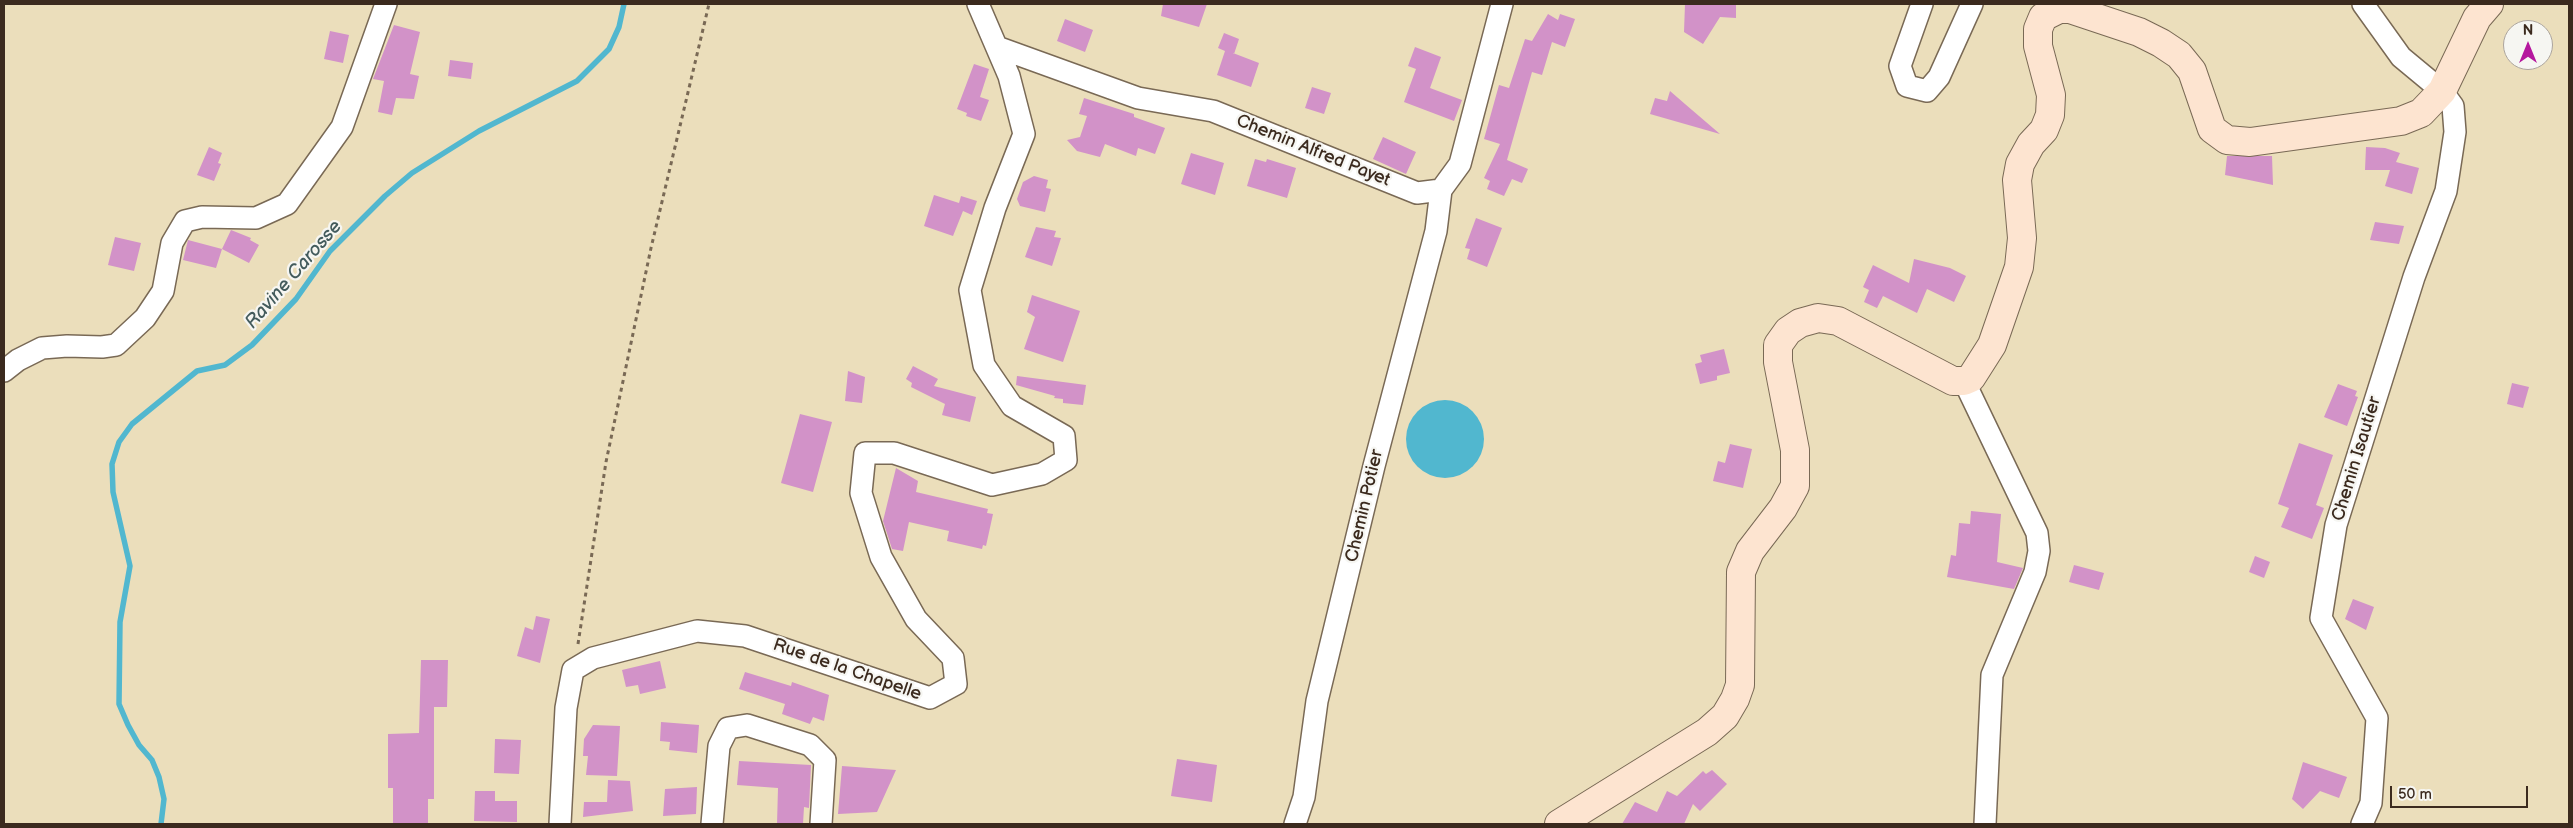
<!DOCTYPE html>
<style>
body{margin:0}
#map{position:relative;width:2573px;height:828px;overflow:hidden;background:#ebdebb;font-family:"Balsamiq Sans",sans-serif}
canvas{display:block}
.frame{position:absolute;inset:0;border:5px solid #3b2a1e;pointer-events:none}
.north{position:absolute;left:2503px;top:20px;width:50px;height:50px;box-sizing:border-box;background:#f6f6f2;border:1px solid #aba49d;border-radius:50%;rotate:0deg;font-size:14px;font-weight:700;line-height:20px;text-align:center;color:#3b2a1e}
.north::after{content:'';display:block;margin:auto;width:18px;height:22px;background:#b5179e;clip-path:polygon(50% 0,100% 100%,50% 72%,0 100%)}
.scale{position:absolute;left:2390px;top:786px;width:138px;height:22px;box-sizing:border-box;border:2px solid #3b2a1e;border-top:0;padding-left:6px;font-size:15px;line-height:18px;white-space:nowrap;color:#3b2a1e;-webkit-text-stroke:4px #f6f6f2;paint-order:stroke}
</style>
<div id="map">
<canvas width="2573" height="828"></canvas>
<div class="frame"></div>
<div class="north">N</div>
<div class="scale">50 m</div>
</div>
<script>
const ctx = document.querySelector('canvas').getContext('2d');
ctx.lineJoin = 'round';
function fillPath(path, color) {
  ctx.fillStyle = color;
  ctx.fill(path, 'evenodd');
}
function shape(rows) {
  const path = new Path2D();
  for (const r of rows) {
    if (r.length === 3) {
      path.moveTo(r[0] + r[2], r[1]);
      path.arc(r[0], r[1], r[2], 0, 2 * Math.PI);
      continue;
    }
    path.moveTo(r[0], r[1]);
    for (let i = 2; i < r.length; i += 2) path.lineTo(r[i], r[i + 1]);
  }
  return path;
}
function strokePath(path, color, width, dash) {
  ctx.strokeStyle = color;
  ctx.lineWidth = width;
  ctx.lineCap = dash ? 'butt' : 'round';
  ctx.setLineDash(dash || []);
  ctx.stroke(path);
}
function drawText(font, color, halo, rows, align = 'center') {
  ctx.font = font + ' "Balsamiq Sans",sans-serif';
  ctx.lineWidth = 4.5;
  ctx.setLineDash([]);
  ctx.textBaseline = 'middle';
  ctx.strokeStyle = halo;
  ctx.fillStyle = color;
  for (const [text, x, y, turn = 0] of rows) {
    ctx.save();
    ctx.translate(x, y);
    ctx.rotate((+turn || 0) * Math.PI / 180);
    ctx.textAlign = isNaN(turn) ? turn : align;
    if (halo) ctx.strokeText(text, 0, 0);
    ctx.fillText(text, 0, 0);
    ctx.restore();
  }
}
fillPath(shape([
 [1445,439,39]
]), '#51b7cf');
strokePath(shape([
 [161,824,164,799,159,777,152,760,139,745,128,725,119,704,120,622,130,566,113,492,112,464,119,442,132,424,197,371,225,365,252,345,296,299,330,251,385,196,412,173,479,131,577,81,609,49,619,27,624,4]
]), '#51b7cf', 5.5);
fillPath(shape([
 [1163,4,1207,4,1199,27,1161,16],
 [1685,4,1736,4,1736,18,1720,17,1703,44,1684,32],
 [1548,14,1558,20,1560,14,1575,19,1565,47,1552,42,1542,75,1532,72,1507,160,1528,169,1522,183,1512,179,1504,196,1487,189,1490,181,1484,178,1500,144,1484,139,1499,85,1509,88,1525,39,1532,41],
 [1065,19,1093,30,1085,52,1057,41],
 [394,25,420,32,410,74,419,76,414,99,396,98,392,115,378,112,384,81,373,79],
 [330,31,349,35,343,63,324,59],
 [1224,33,1239,39,1234,54,1233,53,1259,63,1251,87,1217,75,1225,51,1218,48],
 [1415,47,1441,57,1430,88,1462,100,1454,121,1404,102,1416,69,1408,66],
 [450,60,473,63,471,79,448,76],
 [974,64,989,69,980,97,989,100,981,121,966,116,967,113,957,109],
 [1312,87,1331,93,1324,114,1305,108],
 [1670,91,1685,104,1720,134,1650,114,1655,98,1667,101],
 [1084,98,1134,114,1134,117,1165,128,1155,154,1138,148,1136,156,1105,144,1100,157,1077,151,1067,140,1080,137,1087,116,1079,114],
 [1383,137,1416,152,1406,174,1373,159],
 [209,147,222,153,218,163,221,164,214,181,197,175],
 [2366,147,2385,148,2400,153,2396,162,2419,168,2412,194,2385,186,2390,170,2365,170],
 [1191,153,1224,163,1215,195,1181,184],
 [2227,156,2272,156,2273,185,2225,175],
 [1255,159,1266,162,1267,159,1296,168,1287,198,1247,186],
 [1034,176,1048,180,1046,188,1051,189,1045,212,1020,206,1017,199,1023,182],
 [934,195,959,203,961,196,977,201,972,215,963,211,953,236,924,226],
 [1476,218,1502,228,1487,267,1467,259,1470,249,1465,248],
 [2375,222,2404,226,2399,244,2370,240],
 [1036,227,1056,231,1054,237,1061,238,1052,266,1025,257],
 [231,230,251,238,250,240,259,245,249,263,222,249],
 [115,237,141,243,134,271,108,265],
 [188,240,222,249,216,268,183,260],
 [1914,259,1950,268,1966,276,1954,302,1927,289,1917,313,1883,296,1877,308,1864,302,1869,290,1863,287,1873,265,1909,283],
 [1032,295,1080,311,1063,362,1024,349,1035,317,1027,312],
 [1724,349,1730,373,1717,376,1717,380,1700,384,1695,364,1702,362,1700,355],
 [913,366,938,379,934,386,976,397,970,422,942,415,945,404,911,387,912,383,906,379],
 [848,371,865,377,862,403,845,401],
 [1017,376,1086,385,1083,405,1063,403,1063,399,1054,398,1055,396,1016,385],
 [2512,383,2529,387,2523,408,2507,404],
 [2338,384,2357,391,2355,396,2358,397,2347,426,2324,417],
 [800,414,832,422,813,492,781,483],
 [2299,443,2333,455,2316,505,2324,508,2312,539,2281,527,2289,508,2278,504],
 [1730,444,1752,449,1743,488,1713,481,1718,461,1725,463],
 [896,468,918,481,916,492,988,509,987,513,993,514,986,546,983,545,982,549,947,541,949,531,909,522,903,551,892,549,883,521],
 [1971,511,2001,514,1997,562,2023,568,2014,589,1947,577,1951,555,1956,556,1959,523,1970,524],
 [2255,556,2270,562,2264,578,2249,572],
 [2074,565,2104,573,2099,590,2069,582],
 [2353,599,2374,607,2366,630,2345,619],
 [536,616,550,619,540,663,517,656,525,627,533,630],
 [421,660,448,660,447,707,434,707,434,799,428,799,428,824,393,824,393,788,388,788,388,734,419,733],
 [660,661,666,688,640,694,638,685,626,687,622,670],
 [745,672,791,686,792,682,829,695,824,721,813,717,810,724,782,714,785,704,739,689],
 [661,722,699,725,697,753,669,750,670,742,660,741],
 [593,725,620,726,617,776,586,775,588,756,583,756,584,739],
 [495,739,521,740,519,774,494,773],
 [1177,759,1217,765,1212,802,1171,796],
 [739,761,811,765,809,808,804,807,803,824,777,824,778,788,737,785],
 [2303,762,2347,777,2339,798,2320,791,2303,809,2292,799],
 [842,766,896,770,877,812,838,814],
 [1712,770,1727,784,1700,811,1693,804,1684,824,1622,824,1635,802,1657,812,1667,791,1677,796,1703,771,1706,774],
 [608,780,630,781,633,811,583,817,584,802,607,802],
 [697,787,696,814,663,816,665,789],
 [475,791,495,791,495,801,517,801,517,822,474,821]
]), '#d292c8');
const street = shape([
 [1922,4,1900,66,1907,86,1927,91,1939,77,1972,4],
 [997,47,1138,98,1213,111,1417,193,1441,190,1460,164,1502,4],
 [4,371,18,360,42,348,67,346,102,347,116,345,145,318,163,291,172,243,185,221,202,217,256,218,287,204,342,127,386,4],
 [1964,381,2037,533,2039,551,2035,572,1992,675,1985,824],
 [560,824,566,708,573,670,593,658,697,631,745,636,930,698,956,684,953,658,916,619,881,557,861,493,865,453,894,453,992,485,1042,474,1066,460,1064,436,1012,406,984,365,970,290,995,208,1024,134,1009,76,978,4],
 [712,824,719,746,728,728,747,725,810,745,825,760,821,824],
 [1295,824,1304,797,1317,701,1374,466,1436,231,1441,190],
 [2362,824,2371,803,2377,718,2321,618,2336,525,2414,277,2446,191,2455,132,2453,106,2442,91,2401,57,2363,4]
]);
const secondary = shape([
 [1559,824,1707,732,1725,716,1735,699,1740,685,1741,572,1750,551,1783,508,1795,486,1795,450,1778,362,1778,345,1788,331,1800,323,1818,318,1838,321,1953,381,1964,381,1971,378,1992,345,2019,267,2022,238,2017,180,2020,164,2031,144,2044,130,2050,115,2051,95,2038,46,2038,29,2043,17,2059,9,2070,9,2139,32,2161,43,2179,55,2192,71,2212,129,2227,140,2250,142,2401,121,2421,113,2442,91,2477,18,2489,4]
]);
strokePath(street, '#796955', 24);
strokePath(secondary, '#796955', 30);
strokePath(shape([
 [578,644,606,462,651,248,709,4]
]), '#796955', 3, [4, 4]);
strokePath(street, '#fff', 21);
strokePath(secondary, '#fde4d0', 28);
drawText('18px', '#3b2a1e', '#f6f6f2', [
 ["Chemin Alfred Payet",1313,151,22],
 ["Chemin Isautier",2357,459,-73],
 ["Chemin Potier",1365,506,-77],
 ["Rue de la Chapelle",847,670,19]
]);
drawText('italic 19px', '#435b5c', '#f6f6f2', [
 ["Ravine Carosse",294,275,-49]
]);
</script>
